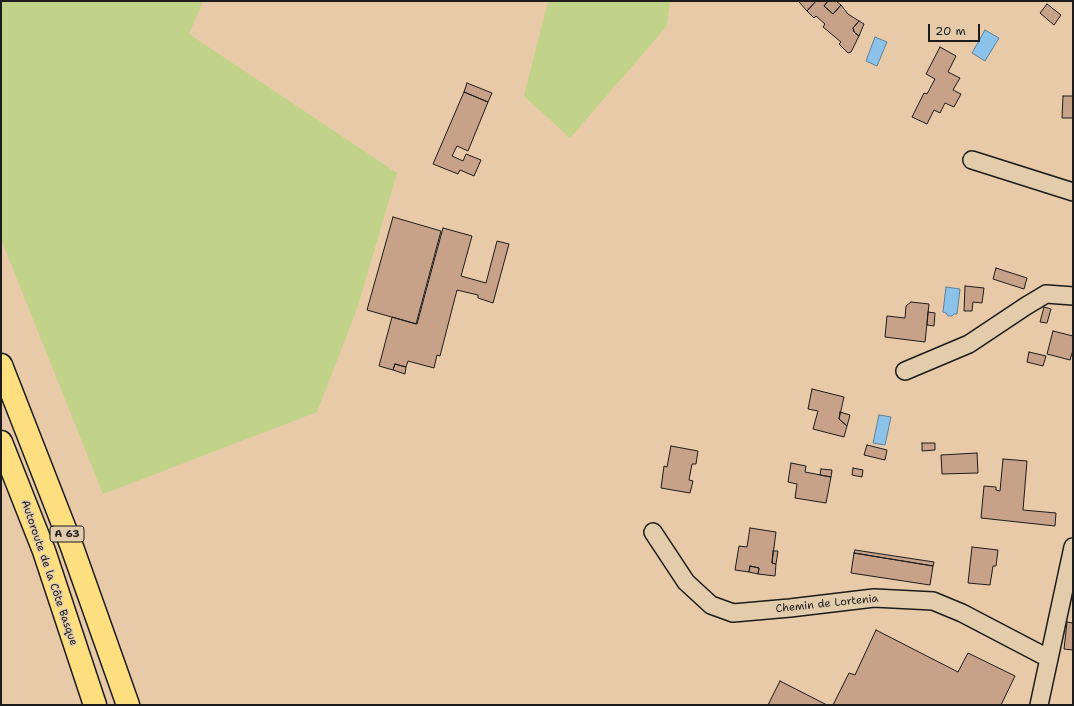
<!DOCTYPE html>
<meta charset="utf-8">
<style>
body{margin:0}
#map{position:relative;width:1074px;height:706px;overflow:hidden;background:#e8caa9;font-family:"Shantell Sans",sans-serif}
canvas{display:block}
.frame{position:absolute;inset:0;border:2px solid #1c1c1c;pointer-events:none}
.scale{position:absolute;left:928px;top:24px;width:52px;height:18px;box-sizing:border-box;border:2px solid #1c1c1c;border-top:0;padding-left:5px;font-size:12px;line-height:14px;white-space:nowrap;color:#1c1c1c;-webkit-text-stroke:3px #e3ccac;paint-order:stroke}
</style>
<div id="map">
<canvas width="1074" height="706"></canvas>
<div class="frame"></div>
<div class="scale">20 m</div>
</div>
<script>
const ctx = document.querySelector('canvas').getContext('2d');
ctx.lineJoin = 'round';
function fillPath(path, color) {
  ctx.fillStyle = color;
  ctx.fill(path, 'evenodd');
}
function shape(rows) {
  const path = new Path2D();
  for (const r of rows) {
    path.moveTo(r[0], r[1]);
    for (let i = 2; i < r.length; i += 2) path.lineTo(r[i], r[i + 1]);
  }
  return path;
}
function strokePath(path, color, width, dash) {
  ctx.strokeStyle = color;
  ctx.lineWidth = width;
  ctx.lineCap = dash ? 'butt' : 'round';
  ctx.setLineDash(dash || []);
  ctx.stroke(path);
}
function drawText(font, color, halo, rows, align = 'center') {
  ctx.font = font + ' "Shantell Sans",sans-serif';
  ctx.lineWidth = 3;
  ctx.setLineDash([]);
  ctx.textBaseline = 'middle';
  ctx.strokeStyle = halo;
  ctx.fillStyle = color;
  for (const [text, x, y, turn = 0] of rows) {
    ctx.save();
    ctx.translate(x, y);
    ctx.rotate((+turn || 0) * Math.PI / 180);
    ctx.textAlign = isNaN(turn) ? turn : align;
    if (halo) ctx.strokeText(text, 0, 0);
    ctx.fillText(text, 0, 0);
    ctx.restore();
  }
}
fillPath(shape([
 [1,1,203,1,189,34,397,173,357,309,317,412,103,494,1,239],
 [548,1,670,1,667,26,570,138,524,96]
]), '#c0d388');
const water = shape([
 [985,30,999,38,985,61,972,53,985,30],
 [875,37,887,42,877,66,866,61,875,37],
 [946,287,960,289,957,314,954,314,952,316,948,316,946,313,943,312,946,287],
 [879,415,891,417,885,445,873,443,879,415]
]);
fillPath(water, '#8bc2e9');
strokePath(water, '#5f8097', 1);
const building = shape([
 [800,1,816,1,807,11,799,2,800,1],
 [816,1,828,1,824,6,833,14,841,5,848,14,859,21,853,28,854,32,859,36,851,52,848,53,839,44,841,42,823,27,825,24,816,16,814,18,807,11,816,1],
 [828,1,836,1,841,5,833,14,824,6,828,1],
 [1047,4,1061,15,1054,25,1040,13,1047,4],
 [859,21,864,24,859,36,854,32,853,28,859,21],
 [940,47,956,56,948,72,960,78,953,90,961,94,954,107,945,103,940,113,934,110,927,124,912,117,924,93,927,94,935,79,926,74,940,47],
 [467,83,492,93,488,102,464,92,467,83],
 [464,92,488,102,468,151,457,146,452,156,463,161,466,154,481,160,474,176,460,170,458,174,433,164,464,92],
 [1063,96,1073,96,1073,118,1062,118,1063,96],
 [393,217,441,231,416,324,367,310,393,217],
 [443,228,472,236,461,276,486,283,497,241,509,244,493,303,478,298,478,295,457,290,440,356,437,355,434,368,408,361,406,367,395,364,393,370,379,366,392,317,417,324,443,228],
 [996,268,1027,278,1024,289,993,279,996,268],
 [965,286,984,288,982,303,973,302,972,311,964,311,965,286],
 [911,302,929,304,925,342,885,337,887,316,905,318,906,306,911,302],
 [1044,307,1051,309,1047,323,1040,322,1044,307],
 [928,312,935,313,934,326,927,325,928,312],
 [1053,331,1073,336,1073,350,1070,360,1047,354,1053,331],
 [1029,352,1046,356,1043,366,1027,362,1029,352],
 [395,364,406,367,405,374,393,370,395,364],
 [812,389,844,397,839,419,847,426,844,437,813,429,818,411,808,409,812,389],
 [840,412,850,415,847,426,839,419,840,412],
 [922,443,935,443,935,450,922,451,922,443],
 [867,445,887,450,885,460,864,455,867,445],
 [671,446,698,451,696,464,692,464,689,480,693,481,690,493,661,488,664,466,667,467,671,446],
 [977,453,978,473,942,474,941,455,977,453],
 [1003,459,1027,461,1023,510,1056,513,1055,526,981,518,984,486,996,487,996,490,1000,491,1003,459],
 [791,463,806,466,805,472,831,477,826,503,795,498,797,484,788,482,791,463],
 [853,468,863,470,862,477,852,475,853,468],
 [821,469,832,470,831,477,820,475,821,469],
 [750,528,776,532,772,563,776,564,775,576,758,574,759,568,750,566,749,572,735,570,739,546,747,547,750,528],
 [972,547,998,550,996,566,993,566,990,585,968,583,972,547],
 [855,550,934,562,933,566,854,553,855,550],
 [773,551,778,551,776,564,772,563,773,551],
 [854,553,933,566,930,585,851,573,854,553],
 [750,566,759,568,758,574,749,572,750,566],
 [1067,622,1073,623,1073,650,1064,649,1067,622],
 [876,630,958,672,968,653,1015,676,1001,705,833,705,849,673,855,675,876,630],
 [780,681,827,705,768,705,780,681]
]);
fillPath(building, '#c8a288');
strokePath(building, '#1c1c1c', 1);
const minor = shape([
 [972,160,1073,192],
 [905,371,969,344,1026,306,1046,294,1073,296],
 [653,532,686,582,711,605,733,613,790,608,874,598,933,601,962,613,1048,658],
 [1039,705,1073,547]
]);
const highway = shape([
 [1,365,72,547,128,705],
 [1,442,44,551,95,705]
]);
strokePath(minor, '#1c1c1c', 20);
strokePath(highway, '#1c1c1c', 25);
strokePath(minor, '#e3ccac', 17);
strokePath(highway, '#fedf80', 22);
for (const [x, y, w] of [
 [67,534,34]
]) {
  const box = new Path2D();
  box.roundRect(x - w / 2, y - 8, w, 16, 3);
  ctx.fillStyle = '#e3ccac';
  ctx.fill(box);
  strokePath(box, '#1c1c1c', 1);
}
drawText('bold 10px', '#1c1c1c', null, [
 ["A 63",67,534]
]);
drawText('11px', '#1c1c1c', '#e3ccac', [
 ["Autoroute de la Côte Basque",49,573,71],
 ["Chemin de Lortenia",827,604,-6]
]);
</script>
